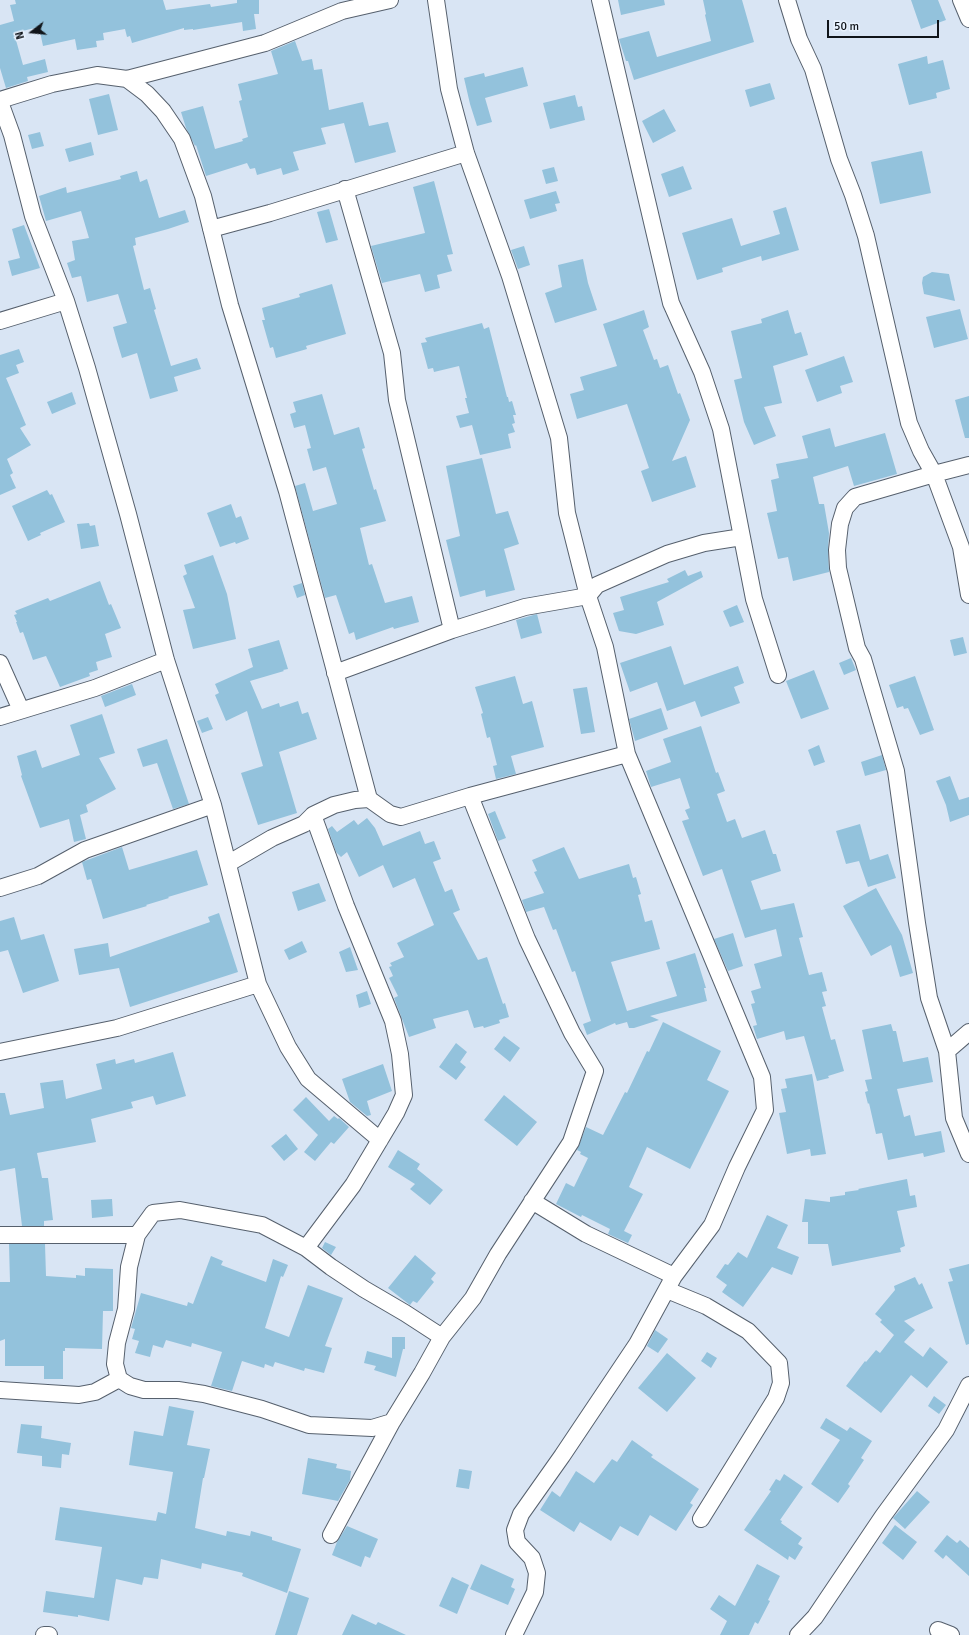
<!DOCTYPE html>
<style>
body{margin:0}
#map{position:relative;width:969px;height:1635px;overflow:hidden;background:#d9e5f4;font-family:Signika,sans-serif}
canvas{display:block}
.north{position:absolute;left:12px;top:12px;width:40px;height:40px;-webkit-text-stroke:3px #e8f2fe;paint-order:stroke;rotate:254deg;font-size:11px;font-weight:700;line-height:16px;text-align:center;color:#101419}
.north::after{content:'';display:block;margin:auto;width:14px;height:18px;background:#101419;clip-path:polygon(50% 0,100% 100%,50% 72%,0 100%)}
.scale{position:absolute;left:827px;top:20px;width:112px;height:18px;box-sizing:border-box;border:2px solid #101419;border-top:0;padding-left:5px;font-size:12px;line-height:14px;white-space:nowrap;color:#101419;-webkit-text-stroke:3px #e8f2fe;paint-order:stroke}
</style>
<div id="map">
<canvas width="969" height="1635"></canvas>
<div class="north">N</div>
<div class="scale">50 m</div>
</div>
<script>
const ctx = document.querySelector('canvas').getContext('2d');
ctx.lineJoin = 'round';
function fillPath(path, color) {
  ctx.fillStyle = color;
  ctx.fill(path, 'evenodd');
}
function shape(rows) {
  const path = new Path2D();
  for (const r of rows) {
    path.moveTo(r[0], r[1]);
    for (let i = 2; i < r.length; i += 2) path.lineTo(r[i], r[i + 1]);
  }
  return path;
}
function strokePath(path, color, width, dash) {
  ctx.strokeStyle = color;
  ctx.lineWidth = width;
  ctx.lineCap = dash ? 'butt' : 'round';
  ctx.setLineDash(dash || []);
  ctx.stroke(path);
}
fillPath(shape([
 [15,0,163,0,166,10,210,4,211,7,237,3,237,0,259,0,259,14,254,14,256,29,243,31,242,22,193,30,193,29,184,30,184,28,132,43,130,36,127,37,125,29,103,33,104,40,96,41,97,47,77,50,75,39,43,46,39,27,14,33,23,65,45,59,48,72,27,77,28,81,6,88,0,68,0,25,14,21,10,5,16,4],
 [618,0,664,0,665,5,621,15],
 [703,0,742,0,754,42,634,80,628,61,626,61,619,39,649,31,657,57,711,41,705,15,706,14],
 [911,0,938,0,946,20,921,29],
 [295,41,302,61,312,59,314,70,322,69,329,110,363,102,369,126,388,122,396,152,355,163,344,123,321,128,326,144,293,152,299,170,283,175,281,168,257,175,255,168,250,169,247,163,206,176,196,145,195,146,186,128,181,112,203,106,215,149,243,141,242,139,248,137,239,101,242,100,238,84,278,74,271,51],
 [927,56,928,64,943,60,950,89,936,93,937,98,909,105,898,64],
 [523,67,528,86,485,98,492,122,477,126,470,104,464,78,484,73,485,77],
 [770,83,775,99,750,107,745,90],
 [109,94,118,130,98,135,89,99],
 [575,95,578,107,582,106,585,120,550,129,543,103],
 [664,109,676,131,653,143,642,121],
 [40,132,44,146,32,149,28,135],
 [91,142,94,155,69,162,65,149],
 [922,151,931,193,880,204,871,162],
 [683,166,692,189,669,197,661,174],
 [554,167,558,181,546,184,542,170],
 [137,171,140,182,147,179,159,218,185,210,189,222,168,229,135,238,136,245,133,246,144,290,150,288,156,309,154,310,171,366,197,358,201,369,174,377,178,391,150,399,137,353,122,358,116,338,113,327,127,323,118,294,87,302,81,276,72,278,67,263,75,260,72,241,89,238,81,211,46,221,39,196,66,187,67,193,121,179,120,176],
 [434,181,453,254,447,255,452,271,437,275,440,288,425,292,420,274,382,283,371,246,425,233,413,187],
 [556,191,560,203,555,204,557,211,530,219,524,200],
 [786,207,799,250,762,261,761,256,722,268,723,272,697,280,682,233,732,218,741,246,780,234,773,211],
 [329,209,338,240,326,243,317,212],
 [24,225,40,268,12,276,8,261,20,258,12,229],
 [524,246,530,265,518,269,511,250],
 [583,259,588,283,597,310,555,323,545,293,562,287,558,265],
 [932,272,949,274,955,301,924,294,922,283,923,277],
 [332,284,346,334,306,346,307,349,276,358,273,347,270,348,262,320,265,320,262,308,300,297,299,294],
 [960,309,968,339,934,348,926,317],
 [644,310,649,327,643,330,654,360,657,359,660,368,668,365,678,394,680,393,690,420,672,461,686,456,696,487,652,502,641,471,649,468,627,404,577,419,570,394,584,390,580,377,617,366,603,324],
 [788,310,795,334,801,332,808,355,773,366,782,403,764,407,776,436,754,445,744,422,734,380,742,378,731,331,762,323,761,319],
 [482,323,484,329,489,327,507,397,508,397,509,402,512,401,516,415,513,415,515,423,512,424,515,432,508,434,511,448,480,455,472,425,460,428,456,416,469,413,465,398,467,398,459,366,434,372,433,368,428,369,421,343,427,342,425,338],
 [19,349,24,362,16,365,19,373,6,378,26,425,20,428,31,445,7,459,13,473,10,475,16,488,0,495,0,355],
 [844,356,853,382,840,386,842,393,817,402,805,370],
 [72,392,76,404,52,414,47,402],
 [322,394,334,435,359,427,365,448,362,449,374,490,376,489,386,521,360,528,369,565,372,564,385,603,412,596,419,622,394,629,393,627,356,640,354,632,349,634,336,595,325,598,295,486,305,483,313,511,337,504,326,467,313,471,307,449,311,448,305,425,294,428,290,414,296,412,293,402],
 [969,396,969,438,965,438,955,400],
 [830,428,835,447,885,433,897,474,854,486,848,466,813,477,819,504,824,504,829,533,828,550,829,572,793,581,788,557,778,559,767,513,777,511,771,480,779,478,776,464,808,458,802,436],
 [482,458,496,514,508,511,519,544,504,549,515,590,486,597,485,590,460,597,446,540,460,536,446,466],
 [47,490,50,495,52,494,65,522,40,533,41,535,28,541,12,506],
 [231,504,236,518,241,516,249,539,236,544,235,542,220,547,207,513],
 [89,523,90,526,95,525,99,546,81,549,77,524],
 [213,555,227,594,236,639,193,649,183,610,195,608,183,576,187,574,184,565],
 [685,570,688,576,701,571,703,577,657,602,664,625,636,634,619,631,613,613,624,610,620,597,669,582,667,579],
 [100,581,109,605,111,604,121,628,105,634,112,657,96,662,98,670,89,673,90,676,60,687,46,656,33,660,23,632,20,633,16,622,17,622,14,615,17,614,15,611,48,598,50,601],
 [302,583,305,595,297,598,293,586],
 [737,605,744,622,730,627,723,611],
 [537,614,542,633,521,639,516,620],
 [963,637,967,653,954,656,950,640],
 [279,640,288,669,283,670,284,671,250,681,262,709,279,703,280,707,298,701,302,714,308,712,317,739,279,752,297,813,258,825,241,773,263,766,247,711,226,721,215,695,219,693,215,684,253,667,248,649],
 [671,646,684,685,738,666,744,683,734,687,740,703,701,717,695,701,667,711,657,682,630,692,620,663],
 [851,658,856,670,844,675,839,663],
 [814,670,829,709,801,719,786,681],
 [515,676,523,704,532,701,544,747,511,756,516,774,496,779,493,766,497,765,490,737,487,738,481,714,483,713,475,687],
 [915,676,934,730,920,735,908,708,904,709,903,706,897,708,889,685],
 [132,684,136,695,105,707,101,696],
 [587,687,595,732,581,734,573,689],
 [661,708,668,729,635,741,629,719],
 [102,714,115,753,99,758,116,789,86,805,88,812,80,815,86,839,74,842,69,819,40,828,21,776,22,775,17,756,36,750,42,768,80,755,70,725],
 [208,717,213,729,202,733,197,721],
 [701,726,716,773,718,772,725,791,717,794,727,822,735,819,742,838,765,830,773,854,776,854,781,871,751,881,761,910,794,903,803,937,799,938,809,975,822,972,827,991,822,992,826,1006,822,1007,831,1040,835,1039,844,1071,828,1076,829,1078,817,1081,804,1036,786,1040,784,1031,757,1039,753,1026,757,1025,751,1004,755,1003,751,991,761,988,754,964,782,956,776,929,745,938,722,869,703,876,682,821,689,819,685,810,690,808,680,778,651,787,646,771,671,762,663,739],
 [167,739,189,804,173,809,157,763,143,767,137,749],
 [819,745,825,762,814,766,808,750],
 [882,755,886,770,865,776,861,762],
 [950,776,959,800,969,797,969,815,950,822,946,805,936,781],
 [495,811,506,838,498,841,488,814],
 [367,818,375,828,383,846,420,831,425,844,434,841,441,859,433,862,440,880,445,892,452,889,460,910,453,913,478,960,487,957,503,1004,505,1003,509,1017,499,1020,500,1023,484,1028,483,1026,474,1028,468,1010,433,1019,436,1028,409,1037,394,998,398,996,389,978,393,976,389,967,392,966,390,963,404,957,397,943,434,925,415,878,393,888,383,865,359,877,347,852,341,857,336,852,328,829,332,826,337,832,354,820,358,825],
 [860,824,870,860,888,854,896,878,868,887,859,861,846,864,836,831],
 [122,847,129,870,197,850,208,885,168,897,169,898,146,905,147,906,103,919,91,879,87,880,82,862],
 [564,847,579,879,629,864,633,878,636,877,641,894,638,895,645,922,652,920,660,949,611,962,627,1011,677,996,666,962,695,953,706,988,704,988,707,1001,650,1016,659,1020,634,1028,629,1028,627,1022,616,1025,615,1023,587,1035,583,1024,591,1021,575,971,572,972,556,929,553,930,544,907,526,912,522,900,544,893,534,872,537,871,532,860],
 [319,883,326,901,298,911,292,892],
 [876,888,902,935,913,973,900,977,891,945,871,956,843,906],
 [219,913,238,972,130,1007,119,968,79,975,74,949,108,943,110,957,210,922,208,917],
 [14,917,21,940,44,934,59,981,23,993,8,950,0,952,0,921],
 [733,933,743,966,728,971,714,939],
 [302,941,307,952,289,960,284,950],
 [350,947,358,970,346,972,339,952],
 [367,991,371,1004,359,1008,356,995],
 [663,1022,721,1051,707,1080,729,1091,690,1169,647,1147,629,1187,643,1194,624,1231,632,1235,628,1243,608,1234,610,1229,582,1215,581,1217,556,1204,566,1183,574,1187,588,1158,580,1154,581,1152,577,1150,586,1127,603,1135,625,1092,627,1093,647,1051,649,1052],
 [891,1024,893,1031,896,1031,903,1062,928,1057,933,1082,897,1089,904,1117,910,1115,915,1136,941,1131,945,1152,924,1157,923,1153,888,1160,882,1133,876,1134,869,1103,868,1104,865,1092,868,1091,865,1080,872,1079,862,1030],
 [504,1036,520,1048,510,1062,494,1049],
 [456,1043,467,1052,460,1062,466,1067,456,1080,439,1067],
 [173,1052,186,1096,156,1105,153,1096,131,1102,133,1108,91,1119,96,1142,37,1153,42,1178,48,1178,53,1220,44,1221,44,1226,22,1226,15,1168,0,1171,0,1093,5,1093,10,1115,44,1108,40,1083,63,1080,66,1099,102,1089,96,1064,115,1059,116,1064,134,1059,135,1063],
 [383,1064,392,1091,367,1101,371,1115,367,1116,350,1102,342,1079],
 [812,1074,826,1154,811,1156,810,1149,787,1154,779,1113,786,1112,781,1089,787,1088,785,1079],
 [504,1095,537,1122,517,1146,484,1120],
 [306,1097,329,1121,334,1116,338,1119,339,1118,349,1127,334,1144,331,1142,315,1161,304,1152,318,1135,293,1110],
 [286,1134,298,1149,284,1161,271,1146],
 [398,1150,420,1164,417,1169,443,1190,430,1205,410,1189,415,1184,388,1167],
 [907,1179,910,1196,915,1195,917,1207,897,1211,905,1246,900,1248,901,1252,832,1266,828,1244,808,1244,808,1222,802,1222,805,1199,830,1202,830,1197,845,1195,845,1192,859,1190,858,1189],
 [112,1199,113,1216,92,1218,91,1200],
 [767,1215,788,1225,777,1248,799,1257,792,1275,772,1267,743,1307,722,1292,727,1285,716,1277,725,1264,728,1265,738,1252,747,1258],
 [325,1242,336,1247,331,1255,322,1248],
 [9,1244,45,1244,46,1276,76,1278,76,1275,85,1276,85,1268,113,1269,113,1311,103,1311,102,1349,65,1348,65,1351,63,1351,63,1379,44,1379,44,1366,5,1366,5,1339,0,1341,0,1282,10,1282],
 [415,1255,436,1273,431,1279,434,1282,417,1303,413,1301,410,1305,388,1288],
 [211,1256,223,1261,221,1265,266,1282,273,1259,288,1265,283,1277,281,1276,265,1328,289,1337,308,1285,343,1298,325,1346,332,1348,324,1373,305,1368,304,1371,275,1362,273,1367,265,1364,264,1368,242,1361,232,1391,211,1386,222,1352,192,1343,191,1347,166,1340,163,1348,153,1345,150,1357,135,1353,139,1341,132,1339,135,1329,131,1328,141,1293,187,1306,188,1302,193,1304],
 [969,1264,969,1344,966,1345,948,1282,953,1281,949,1269],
 [915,1277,919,1285,922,1283,933,1308,904,1321,915,1330,904,1342,923,1357,930,1347,948,1362,927,1388,911,1375,881,1413,846,1386,865,1361,866,1362,876,1350,880,1353,894,1335,880,1322,882,1320,875,1314,895,1290,894,1286],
 [655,1330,668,1339,658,1353,647,1346],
 [392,1337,405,1337,405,1349,403,1349,396,1377,374,1370,376,1366,364,1363,367,1351,392,1358],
 [707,1352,717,1358,711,1368,701,1361],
 [667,1353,696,1378,667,1412,638,1388],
 [934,1396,946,1405,939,1414,928,1406],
 [169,1406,194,1411,187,1445,210,1449,204,1478,203,1478,195,1528,226,1536,227,1531,250,1536,251,1531,272,1537,272,1540,301,1549,287,1593,242,1576,243,1573,202,1563,201,1569,161,1559,158,1579,144,1577,142,1585,116,1579,109,1621,78,1615,78,1617,43,1612,46,1591,94,1598,102,1547,55,1540,60,1507,156,1521,158,1512,166,1514,173,1472,129,1465,134,1431,163,1436],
 [826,1418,847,1431,850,1427,872,1441,861,1458,864,1460,848,1484,850,1486,838,1503,811,1484,840,1440,820,1428],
 [21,1424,42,1426,41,1438,71,1443,69,1455,62,1454,61,1468,42,1466,42,1456,17,1453],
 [632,1440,653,1455,651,1457,699,1489,690,1503,693,1505,676,1531,650,1515,638,1536,620,1526,611,1541,580,1522,574,1532,540,1510,552,1491,560,1497,576,1471,594,1483,612,1459,617,1462],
 [308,1458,337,1464,336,1468,351,1471,350,1480,338,1501,302,1494],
 [459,1469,472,1471,469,1489,456,1487],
 [784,1474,803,1487,780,1520,782,1521,781,1523,802,1538,798,1544,803,1547,795,1560,789,1556,788,1560,744,1530,771,1491,769,1490,776,1479,780,1481],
 [917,1491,930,1502,905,1529,893,1518],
 [895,1525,917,1542,903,1560,882,1543],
 [347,1526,378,1539,370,1558,365,1556,361,1567,332,1555,337,1542],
 [947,1535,957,1543,960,1540,969,1548,969,1576,946,1555,943,1559,934,1551],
 [481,1564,514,1579,511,1587,515,1589,508,1605,470,1589],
 [757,1564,780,1576,768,1600,770,1601,758,1624,755,1622,749,1635,720,1635,727,1621,710,1609,719,1595,735,1606],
 [452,1577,469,1585,457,1614,439,1606],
 [289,1591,309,1598,297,1635,275,1635],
 [352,1614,376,1625,378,1622,406,1635,342,1635]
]), '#93c2dc');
const street = shape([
 [436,0,449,89,466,153,510,276,559,438,567,513,588,596,605,647,627,754,762,1077,765,1110,737,1167,712,1225,674,1276,637,1344,562,1456,521,1514,515,1530,517,1542,532,1558,537,1573,535,1592,514,1635],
 [600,0,671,303,702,372,721,429,754,599,778,675],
 [787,0,799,39,813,69,839,159,853,195,866,236,909,423,921,451,934,474,961,547,969,595],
 [961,0,969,19],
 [127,79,265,43,342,11,390,0],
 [0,100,52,84,97,75,127,79,147,94,163,111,182,139,203,196,230,305,287,491,369,799],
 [0,102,12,135,33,216,66,301,87,368,128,514,166,660,213,805,258,984,288,1047,308,1079,380,1140],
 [345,189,392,353,397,400,452,630],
 [211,229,270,213,466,153],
 [0,321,66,301],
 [969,465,934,474,855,497,845,508,840,524,837,550,838,568,857,648,863,659,896,771,917,923,929,998,947,1051,954,1118,969,1154],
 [0,663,21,710],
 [335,673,452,630,525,607,588,596,597,585,667,554,704,543,742,537],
 [0,717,95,688,166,660],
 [229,863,272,838,304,824,313,815,334,805,355,800,369,799,390,814,401,817,470,796,627,754],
 [0,888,38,876,85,850,213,805],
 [947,1051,969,1032],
 [0,1052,117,1028,258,984],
 [532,1201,586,1234,674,1276],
 [0,1235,137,1235],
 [306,1248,353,1185,396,1113,404,1095,400,1054,393,1021,346,906,313,815],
 [667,1290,706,1306,748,1331,779,1363,781,1383,776,1398,701,1519],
 [0,1390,79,1395,95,1392,119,1379],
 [392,1422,372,1428,309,1425,262,1409,204,1394,178,1390,144,1390,130,1386,119,1379,115,1364,117,1343,126,1309,129,1267,137,1235,153,1213,180,1210,262,1225,306,1248,331,1267,364,1289,405,1313,442,1337],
 [331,1535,392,1422,422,1373,442,1337,473,1298,498,1254,571,1142,595,1071,572,1033,527,939,470,796],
 [938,1630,951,1635],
 [44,1635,49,1635],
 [798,1635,815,1617,883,1516,946,1430,969,1385]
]);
strokePath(street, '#56606d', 18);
strokePath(street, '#fff', 16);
</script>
